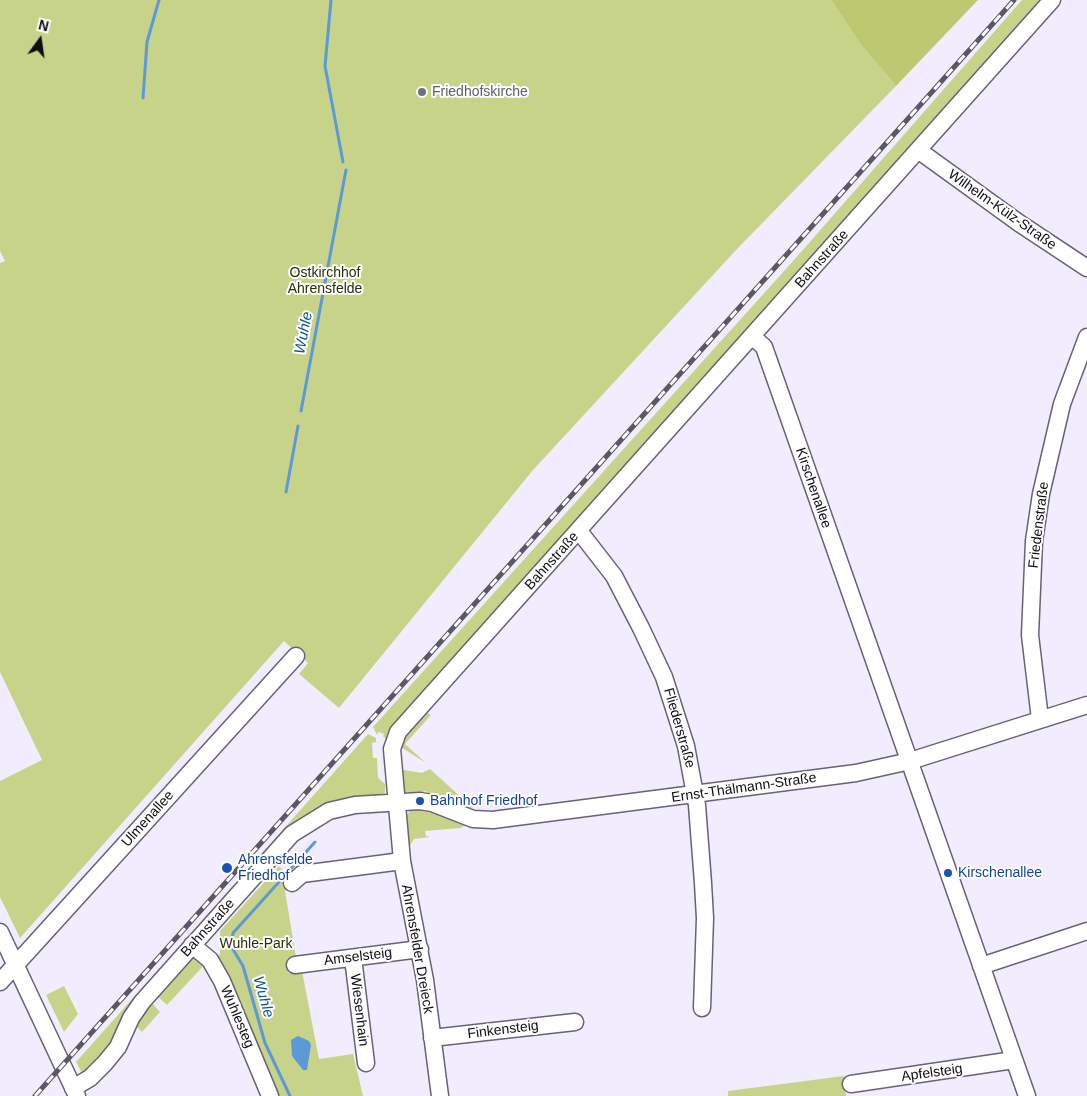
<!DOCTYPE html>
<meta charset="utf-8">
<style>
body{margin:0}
#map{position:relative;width:1087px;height:1096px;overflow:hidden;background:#f2ecff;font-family:Arial,sans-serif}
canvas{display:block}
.north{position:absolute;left:15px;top:15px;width:50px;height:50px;-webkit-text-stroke:4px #fdfdfd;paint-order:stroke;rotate:14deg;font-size:14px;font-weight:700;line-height:20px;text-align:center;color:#100d15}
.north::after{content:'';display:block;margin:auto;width:18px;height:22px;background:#100d15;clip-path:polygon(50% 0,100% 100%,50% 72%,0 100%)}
</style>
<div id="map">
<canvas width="1087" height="1096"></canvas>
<div class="north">N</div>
</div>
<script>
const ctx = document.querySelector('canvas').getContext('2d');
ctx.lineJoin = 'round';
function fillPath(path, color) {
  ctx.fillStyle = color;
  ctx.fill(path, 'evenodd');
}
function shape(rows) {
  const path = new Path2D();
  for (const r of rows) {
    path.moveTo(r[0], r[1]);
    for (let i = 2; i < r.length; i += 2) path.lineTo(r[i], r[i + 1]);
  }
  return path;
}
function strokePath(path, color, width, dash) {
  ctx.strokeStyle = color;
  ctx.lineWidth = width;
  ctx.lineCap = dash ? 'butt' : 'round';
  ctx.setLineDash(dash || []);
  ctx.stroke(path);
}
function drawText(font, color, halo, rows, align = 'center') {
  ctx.font = font + ' Arial,sans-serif';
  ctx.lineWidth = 4;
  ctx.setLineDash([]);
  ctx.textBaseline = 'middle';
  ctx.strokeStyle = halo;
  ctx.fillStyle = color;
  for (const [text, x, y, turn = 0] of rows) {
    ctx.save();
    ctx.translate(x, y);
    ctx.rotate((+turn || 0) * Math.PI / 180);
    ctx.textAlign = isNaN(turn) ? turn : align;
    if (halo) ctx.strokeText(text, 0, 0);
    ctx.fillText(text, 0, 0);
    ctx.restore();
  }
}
fillPath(shape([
 [0,0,831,0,861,45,896,86,737,249,533,470,339,708,299,674,308,663,284,641,20,938,0,897,0,781,42,760,0,672,0,263,5,261,0,251],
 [1022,0,1047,0,389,739,383,737,384,734,378,732,377,735,373,727,794,260],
 [425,711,431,715,405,744,426,763,399,746],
 [368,734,376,738,376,742,372,743,373,758,377,758,378,778,385,784,385,793,324,808,106,1053,82,1073,76,1062],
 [430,769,473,808,459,806,428,794,428,792,424,791,423,793,406,792,403,790,399,772,404,770,422,773],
 [412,809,428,810,465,825,461,828,425,831,426,836,430,837,414,839,408,849,406,816],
 [279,866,288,876,285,891,296,957,287,959,288,973,302,971,319,1059,353,1054,363,1096,274,1096,214,960,220,954,220,931],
 [193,951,206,963,167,1005,155,994],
 [64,986,78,1014,64,1032,46,995],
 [150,1001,160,1012,142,1032,134,1024],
 [844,1076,846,1096,728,1096,728,1091]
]), '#c8d38a');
fillPath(shape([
 [831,0,978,0,896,86,861,45]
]), '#bdc971');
fillPath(shape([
 [298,1036,309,1041,311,1045,307,1070,303,1070,292,1056,291,1040]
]), '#5c99d7');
strokePath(shape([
 [331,0,325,66,343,162],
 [143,98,147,42,159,0],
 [301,411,346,170],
 [286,492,298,426],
 [290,1096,265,1043,243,966,231,946,233,933,315,842]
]), '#5c99d7', 3);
const minor = shape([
 [918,150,1019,223,1087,268],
 [753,337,764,347,1027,1096],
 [579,531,614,576,641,628,664,677,686,746,697,805,703,883,705,918,702,1008],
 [1040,719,1030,635,1034,541,1041,494,1062,404,1087,337],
 [292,883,302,874,402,861],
 [0,932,77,1096],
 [192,945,210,960,222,981,270,1096],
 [353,958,366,1063],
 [295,965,420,949],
 [981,966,1087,931],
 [0,982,296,656],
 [432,1038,575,1022],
 [851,1084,1014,1060],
 [73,1088,90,1078,105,1063,118,1047,131,1018,142,1002,292,834,329,811,355,805,420,801,432,803,473,819,493,820,856,773,910,761,1087,705],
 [440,1096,425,980,402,861,392,749,398,732,1052,0]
]);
strokePath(minor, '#696276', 19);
strokePath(minor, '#fff', 16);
const rail = shape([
 [35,1096,1014,0]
]);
strokePath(rail, '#5b5763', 5);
strokePath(rail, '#fdfdfd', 3, [9]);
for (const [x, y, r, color] of [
 [422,92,5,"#6b7280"],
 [420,801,5,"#1a4fb4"],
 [227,868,6,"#1a4fb4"],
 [948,873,5,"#1a4fb4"]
]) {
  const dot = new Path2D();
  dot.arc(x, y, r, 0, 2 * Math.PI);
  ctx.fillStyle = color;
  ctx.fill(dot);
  strokePath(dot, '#fdfdfd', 2);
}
drawText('14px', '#5b616d', '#fdfdfd', [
 ["Friedhofskirche",432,92]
], 'left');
drawText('14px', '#100d15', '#fdfdfd', [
 ["Wilhelm-Külz-Straße",1002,210,35],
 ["Bahnstraße",822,259,-48],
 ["Kirschenallee",813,488,71],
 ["Friedenstraße",1039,525,-83],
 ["Bahnstraße",552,561,-48],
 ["Fliederstraße",679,728,74],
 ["Ernst-Thälmann-Straße",744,788,-8],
 ["Ulmenallee",148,819,-48],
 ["Bahnstraße",208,928,-48],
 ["Ahrensfelder Dreieck",417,949,80],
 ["Amselsteig",358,957,-7],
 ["Wiesenhain",359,1010,83],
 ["Wuhlesteg",237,1017,67],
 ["Finkensteig",503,1030,-7],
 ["Apfelsteig",932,1073,-8]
]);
drawText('14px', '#2a2e08', '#fdfdfd', [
 ["Ostkirchhof",325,273],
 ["Ahrensfelde",325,289],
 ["Wuhle-Park",256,944]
]);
drawText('14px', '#164399', '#fdfdfd', [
 ["Bahnhof Friedhof",430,801],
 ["Ahrensfelde",238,860],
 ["Friedhof",238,876],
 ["Kirschenallee",958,873]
], 'left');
drawText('italic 15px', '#11548e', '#fdfdfd', [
 ["Wuhle",304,333,-79],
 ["Wuhle",263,997,74]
]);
</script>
